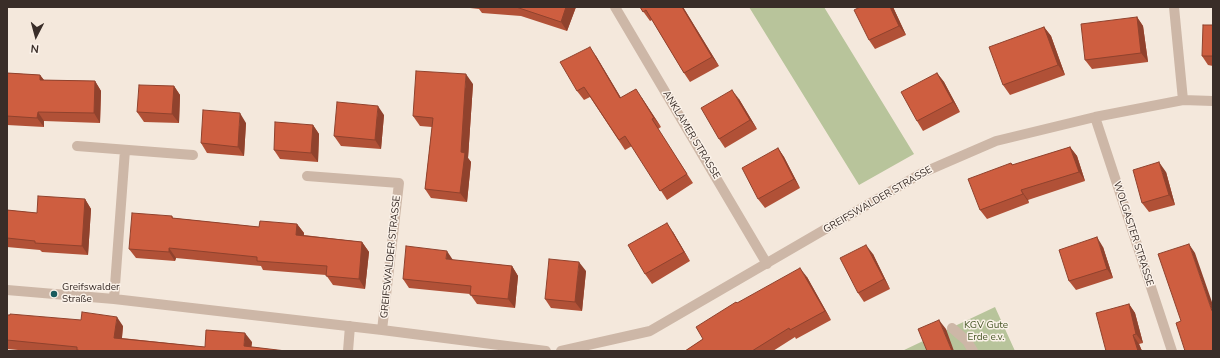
<!DOCTYPE html>
<meta charset="utf-8">
<style>
body{margin:0}
#map{position:relative;width:1220px;height:358px;overflow:hidden;background:#f4e8dc;font-family:"Nunito Sans",sans-serif}
canvas{display:block}
.frame{position:absolute;inset:0;border:8px solid #392d28;pointer-events:none}
.north{position:absolute;left:16px;top:16px;width:40px;height:40px;-webkit-text-stroke:3px #fbf2e9;paint-order:stroke;rotate:186deg;font-size:11px;font-weight:700;line-height:16px;text-align:center;color:#392d28}
.north::after{content:'';display:block;margin:auto;width:14px;height:18px;background:#392d28;clip-path:polygon(50% 0,100% 100%,50% 72%,0 100%)}
</style>
<div id="map">
<canvas width="1220" height="358"></canvas>
<div class="frame"></div>
<div class="north">N</div>
</div>
<script>
const ctx = document.querySelector('canvas').getContext('2d');
ctx.lineJoin = 'round';
function fillPath(path, color) {
  ctx.fillStyle = color;
  ctx.fill(path, 'evenodd');
}
function shape(rows) {
  const path = new Path2D();
  for (const r of rows) {
    path.moveTo(r[0], r[1]);
    for (let i = 2; i < r.length; i += 2) path.lineTo(r[i], r[i + 1]);
  }
  return path;
}
function strokePath(path, color, width, dash) {
  ctx.strokeStyle = color;
  ctx.lineWidth = width;
  ctx.lineCap = dash ? 'butt' : 'round';
  ctx.setLineDash(dash || []);
  ctx.stroke(path);
}
function drawText(font, color, halo, rows, align = 'center') {
  ctx.font = font + ' "Nunito Sans",sans-serif';
  ctx.lineWidth = 3;
  ctx.setLineDash([]);
  ctx.textBaseline = 'middle';
  ctx.strokeStyle = halo;
  ctx.fillStyle = color;
  for (const [text, x, y, turn = 0] of rows) {
    ctx.save();
    ctx.translate(x, y);
    ctx.rotate((+turn || 0) * Math.PI / 180);
    ctx.textAlign = isNaN(turn) ? turn : align;
    if (halo) ctx.strokeText(text, 0, 0);
    ctx.fillText(text, 0, 0);
    ctx.restore();
  }
}
fillPath(shape([
 [749,7,824,7,914,154,859,185],
 [995,307,1015,351,902,351]
]), '#b8c49b');
strokePath(shape([
 [615,7,767,264],
 [1174,7,1183,100],
 [1095,117,1172,351],
 [77,146,193,155],
 [307,176,399,183,382,330],
 [7,290,114,299,382,330,546,351],
 [114,299,125,150],
 [952,328,967,341,973,351],
 [348,351,350,326],
 [561,351,650,331,922,173,996,141,1095,117,1183,100,1213,101]
]), '#cdb7a7', 10);
fillPath(shape([
 [461,7,576,7,567,31,521,16,482,13,479,9],
 [640,7,683,7,719,66,690,82,684,73,652,20,650,21],
 [893,7,906,35,875,49,869,40],
 [1137,17,1143,26,1148,62,1092,69,1085,60],
 [1213,25,1213,66,1208,65,1202,56],
 [1044,27,1051,36,1065,75,1010,95,1003,85],
 [596,56,621,98,642,98,661,127,658,129,693,183,667,200,632,146,625,150,590,97,584,100,577,91],
 [7,73,40,75,44,80,95,81,101,91,100,123,44,121,44,127,7,125],
 [937,73,944,82,960,112,923,131,917,121],
 [473,84,468,158,471,162,467,202,431,198,425,189,432,127,420,126,413,116],
 [174,86,180,95,179,123,144,122,137,112],
 [739,99,757,129,725,148,719,139],
 [384,115,381,149,341,146,334,136],
 [246,123,244,156,207,153,201,143],
 [313,125,319,134,318,162,280,159,274,150],
 [1070,147,1077,156,1085,181,1028,200,1029,203,987,219,980,210,1011,163,1013,165],
 [778,148,784,157,800,188,765,208,758,199],
 [1166,172,1175,205,1149,212,1142,203],
 [85,199,91,209,88,255,42,252,40,250,7,247,7,210,37,213],
 [172,216,173,218,259,227,297,224,304,233,304,235,362,242,369,252,365,289,333,285,326,275,263,270,261,266,176,258,175,261,136,258,129,249],
 [673,232,690,261,652,284,645,274],
 [1103,247,1113,278,1076,290,1069,281],
 [873,254,890,289,864,302,858,293],
 [453,260,512,266,518,276,515,308,477,304,470,294,409,288,403,279],
 [586,271,582,311,551,308,545,299],
 [807,277,831,320,796,339,795,337,773,351,685,351,703,339,737,303],
 [1129,304,1135,313,1143,343,1139,344,1142,351,1106,351],
 [7,315,123,326,122,338,205,347,252,342,251,347,286,351,29,351,7,349]
]), '#b15137');
fillPath(shape([
 [566,7,576,7,567,31,561,22],
 [682,7,683,7,719,66,712,57],
 [890,7,893,7,906,35,899,26],
 [1137,17,1143,26,1148,62,1141,53],
 [1044,27,1051,36,1065,75,1058,65],
 [590,47,596,56,627,108,620,98],
 [937,73,944,82,960,112,953,102],
 [466,74,473,84,468,158,471,162,467,202,460,193,461,152],
 [40,75,47,84,40,80],
 [95,81,101,91,100,123,94,113],
 [174,86,180,95,179,123,172,114],
 [636,89,642,98,661,127,654,118],
 [732,90,739,99,757,129,750,120],
 [378,106,384,115,381,149,375,140],
 [38,112,44,121,44,127,37,118],
 [240,113,246,123,244,156,238,147],
 [313,125,319,134,318,162,311,153],
 [1070,147,1077,156,1085,181,1079,172],
 [778,148,784,157,800,188,794,179],
 [1159,162,1166,172,1175,205,1169,195],
 [1021,190,1028,200,1029,203,1023,194],
 [85,199,91,209,88,255,82,246],
 [667,223,673,232,690,261,684,252],
 [297,224,304,233,303,244,296,235],
 [1097,237,1103,247,1113,278,1107,269],
 [362,242,369,252,365,289,359,279],
 [1189,244,1195,253,1213,305,1213,313,1212,311],
 [866,245,873,254,890,289,884,279],
 [169,248,176,258,175,261,169,252],
 [447,251,453,260,446,259],
 [579,262,586,271,582,311,575,302],
 [512,266,518,276,515,308,508,299],
 [800,268,807,277,831,320,825,311],
 [1129,304,1135,313,1143,343,1136,334],
 [117,317,123,326,121,347,114,338],
 [939,320,946,329,954,351,952,351],
 [245,333,252,342,251,351,244,346],
 [1133,335,1139,344,1142,351,1138,351]
]), '#90422d');
const building = shape([
 [516,7,566,7,561,22,516,7],
 [640,7,682,7,712,57,684,73,646,10,643,12,640,7],
 [860,7,890,7,899,26,869,40,854,10,860,7],
 [1137,17,1141,53,1085,60,1081,24,1137,17],
 [1203,25,1213,25,1213,56,1202,56,1203,25],
 [1044,27,1058,65,1003,85,989,47,1044,27],
 [590,47,620,98,636,89,654,118,652,119,687,174,660,191,625,136,619,140,584,87,577,91,560,62,590,47],
 [416,71,466,74,461,152,465,153,460,193,425,189,433,118,413,116,416,71],
 [7,73,40,75,40,80,95,81,94,113,38,112,37,118,7,116,7,73],
 [937,73,953,102,917,121,901,92,937,73],
 [139,85,174,86,172,114,137,112,139,85],
 [732,90,750,120,719,139,701,108,732,90],
 [337,102,378,106,375,140,334,136,337,102],
 [203,110,240,113,238,147,201,143,203,110],
 [275,122,313,125,311,153,274,150,275,122],
 [1070,147,1079,172,1021,190,1023,194,980,210,968,179,1011,163,1012,165,1070,147],
 [778,148,794,179,758,199,742,168,778,148],
 [1159,162,1169,195,1142,203,1133,170,1159,162],
 [38,196,85,199,82,246,35,243,35,241,7,238,7,210,37,213,38,196],
 [132,213,172,216,172,218,259,227,260,221,297,224,296,235,362,242,359,279,326,276,327,266,257,261,257,257,169,248,169,252,129,249,132,213],
 [667,223,684,252,645,274,628,245,667,223],
 [1097,237,1107,269,1069,281,1059,250,1097,237],
 [1189,244,1212,311,1213,311,1213,351,1185,351,1176,323,1181,321,1158,254,1189,244],
 [866,245,884,279,858,293,840,258,866,245],
 [406,246,447,251,446,259,512,266,508,299,470,295,471,286,403,279,406,246],
 [549,259,579,262,575,302,545,299,549,259],
 [800,268,825,311,790,330,789,328,752,351,685,351,703,339,696,327,736,302,737,303,800,268],
 [1129,304,1136,334,1133,335,1138,351,1106,351,1096,313,1129,304],
 [82,312,117,317,114,338,205,347,206,330,245,333,244,346,286,351,82,351,77,350,77,347,7,340,7,315,10,315,10,314,81,320,82,312],
 [939,320,952,351,927,351,918,329,939,320]
]);
fillPath(building, '#ce5e40');
strokePath(building, '#90422d', 1);
for (const [x, y, r, color] of [
 [54,294,4,"#1a5c5e"]
]) {
  const dot = new Path2D();
  dot.arc(x, y, r, 0, 2 * Math.PI);
  ctx.fillStyle = color;
  ctx.fill(dot);
  strokePath(dot, '#fbf2e9', 1.5);
}
drawText('10px', '#392d28', '#fbf2e9', [
 ["ANKLAMER STRASSE",691,135,59],
 ["GREIFSWALDER STRASSE",878,200,-30],
 ["WOLGASTER STRASSE",1133,234,72],
 ["GREIFSWALDER STRASSE",391,257,-84]
]);
drawText('10px', '#392d28', '#fbf2e9', [
 ["Greifswalder",62,288],
 ["Straße",62,300]
], 'left');
drawText('10px', '#4a592a', '#fbf2e9', [
 ["KGV Gute",986,326],
 ["Erde e.v.",986,338]
]);
</script>
